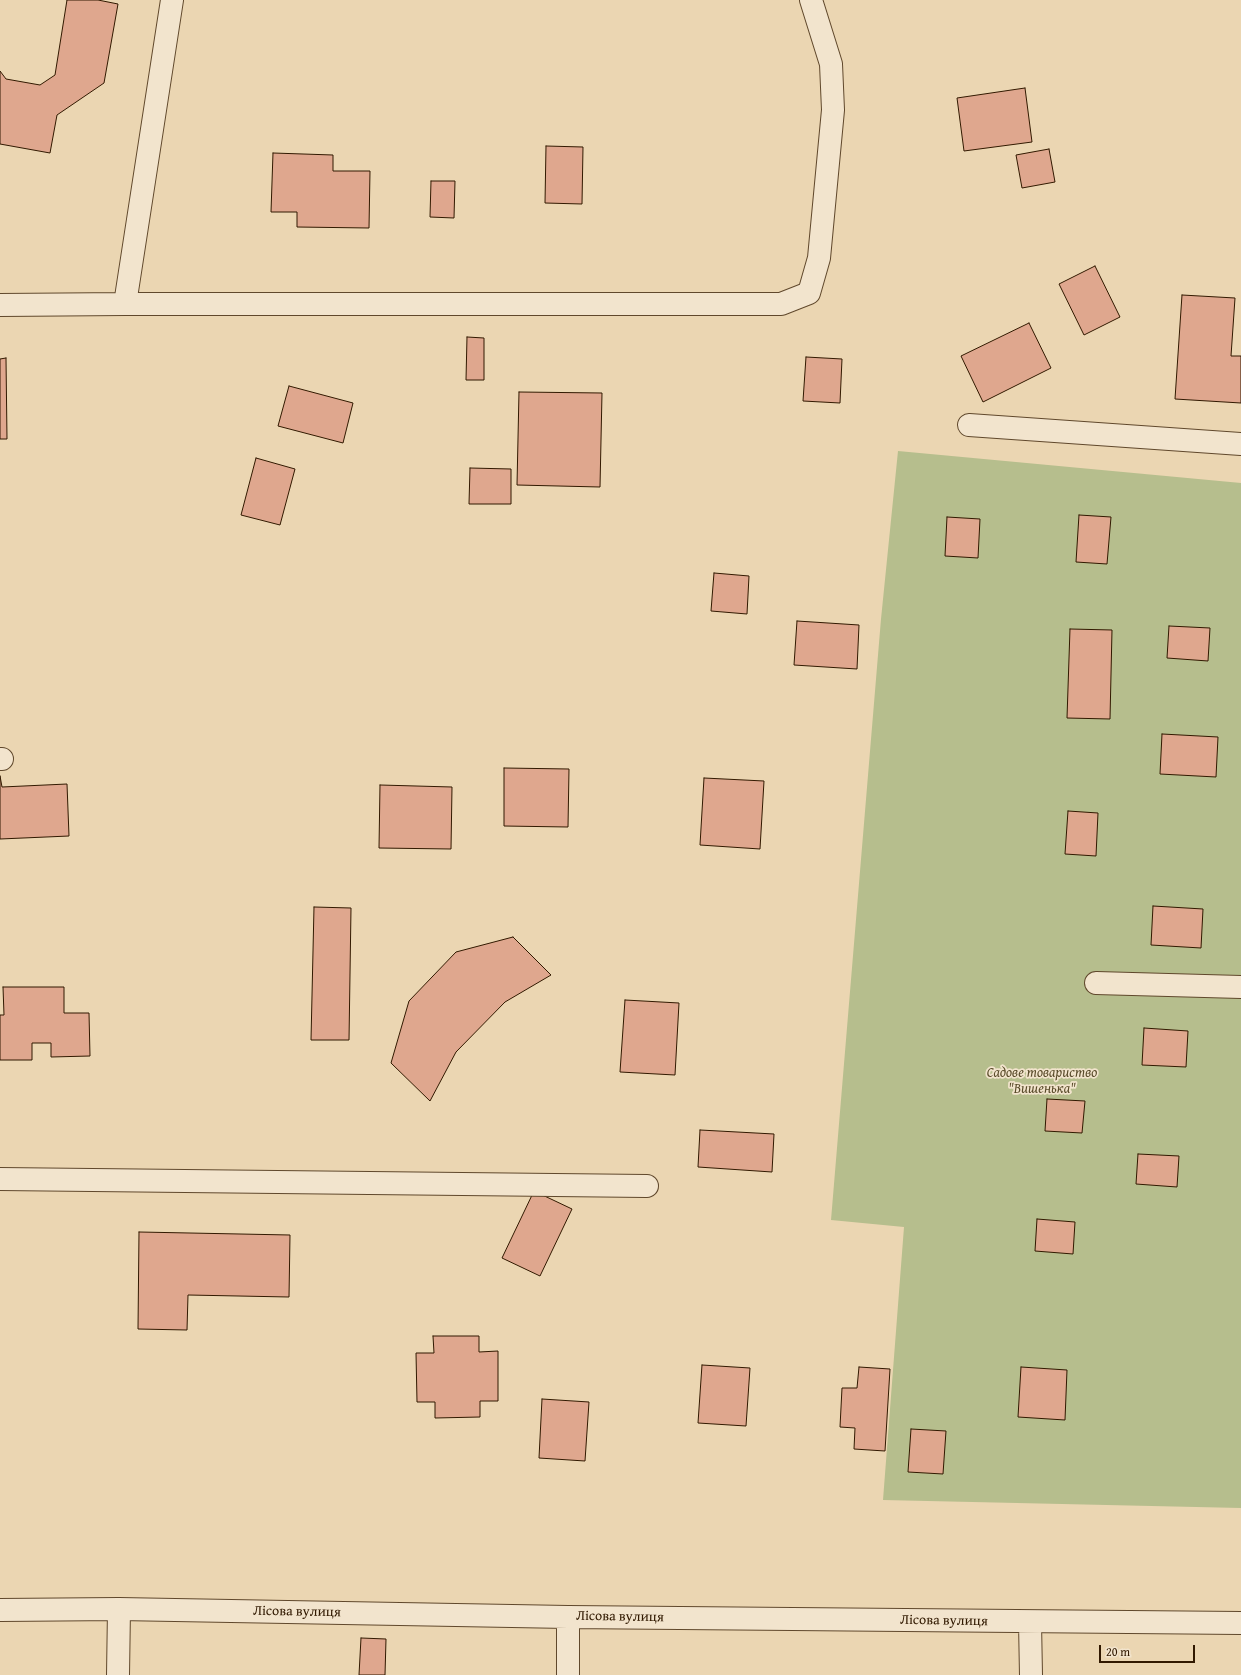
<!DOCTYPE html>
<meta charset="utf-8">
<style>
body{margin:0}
#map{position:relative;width:1241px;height:1675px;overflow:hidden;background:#ebd6b2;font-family:"Gentium Book Plus",serif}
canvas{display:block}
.scale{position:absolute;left:1099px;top:1645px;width:96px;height:18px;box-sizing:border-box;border:2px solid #311900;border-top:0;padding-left:5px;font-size:12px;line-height:14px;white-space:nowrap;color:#311900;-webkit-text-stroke:3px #f2e4cd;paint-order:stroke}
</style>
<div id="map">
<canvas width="1241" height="1675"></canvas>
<div class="scale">20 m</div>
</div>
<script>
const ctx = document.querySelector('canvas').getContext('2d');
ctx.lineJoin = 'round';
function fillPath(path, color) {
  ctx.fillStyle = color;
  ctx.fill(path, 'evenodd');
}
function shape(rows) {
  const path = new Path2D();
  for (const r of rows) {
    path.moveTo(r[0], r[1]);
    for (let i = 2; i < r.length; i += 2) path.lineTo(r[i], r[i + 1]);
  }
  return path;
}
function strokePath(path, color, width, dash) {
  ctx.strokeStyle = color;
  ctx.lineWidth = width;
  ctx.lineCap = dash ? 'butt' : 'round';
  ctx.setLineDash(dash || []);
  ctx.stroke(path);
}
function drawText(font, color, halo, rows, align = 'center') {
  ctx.font = font + ' "Gentium Book Plus",serif';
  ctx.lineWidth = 3.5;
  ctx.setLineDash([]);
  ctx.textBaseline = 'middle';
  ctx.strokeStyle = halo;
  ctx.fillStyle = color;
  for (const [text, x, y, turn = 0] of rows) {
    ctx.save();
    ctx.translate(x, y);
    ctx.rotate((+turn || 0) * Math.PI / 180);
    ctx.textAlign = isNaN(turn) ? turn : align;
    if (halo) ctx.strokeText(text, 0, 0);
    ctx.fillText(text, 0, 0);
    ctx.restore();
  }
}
fillPath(shape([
 [898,451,1241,483,1241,1508,883,1500,904,1227,831,1220,881,619]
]), '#b6be8d');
const building = shape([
 [67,0,98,0,118,4,104,83,57,115,50,153,0,144,0,71,6,79,40,85,55,75,67,0],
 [1025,88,1032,142,964,151,957,98,1025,88],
 [546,146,583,147,582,204,545,203,546,146],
 [1049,149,1055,182,1022,188,1016,155,1049,149],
 [273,153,333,155,333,171,370,171,369,228,297,227,297,212,271,212,273,153],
 [431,181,455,181,454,218,430,217,431,181],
 [1095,266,1120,317,1084,335,1059,284,1095,266],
 [1182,295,1235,298,1231,356,1241,356,1241,403,1175,399,1182,295],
 [1029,323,1051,368,983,402,961,356,1029,323],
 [467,337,484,338,484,380,466,380,467,337],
 [806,357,842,359,840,403,803,401,806,357],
 [6,358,7,439,0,439,0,359,6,358],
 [289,386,353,403,343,443,278,426,289,386],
 [519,392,602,393,600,487,517,485,519,392],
 [256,458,295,469,280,525,241,515,256,458],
 [470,468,511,469,511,504,469,504,470,468],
 [1079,515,1111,517,1107,564,1076,562,1079,515],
 [947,517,980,519,978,558,945,556,947,517],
 [714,573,749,576,747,614,711,611,714,573],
 [797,621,859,625,857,669,794,665,797,621],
 [1169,626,1210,628,1208,661,1167,658,1169,626],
 [1070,629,1112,630,1110,719,1067,718,1070,629],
 [1162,734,1218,737,1216,777,1160,774,1162,734],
 [504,768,569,769,568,827,504,826,504,768],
 [0,776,2,787,67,784,69,836,0,839,0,776],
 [704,778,764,781,760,849,700,845,704,778],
 [380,785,452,787,451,849,379,848,380,785],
 [1068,811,1098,813,1096,856,1065,854,1068,811],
 [1153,906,1203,909,1201,948,1151,945,1153,906],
 [314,907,351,908,349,1040,311,1040,314,907],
 [513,937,551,975,505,1002,456,1052,430,1101,391,1063,409,1001,456,952,513,937],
 [3,987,64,987,64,1013,89,1013,90,1056,51,1057,51,1043,32,1043,32,1060,0,1060,0,1015,4,1015,3,987],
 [625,1000,679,1003,675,1075,620,1072,625,1000],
 [1144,1028,1188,1031,1186,1067,1142,1065,1144,1028],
 [1047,1099,1085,1101,1082,1133,1045,1131,1047,1099],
 [700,1130,774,1134,772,1172,698,1167,700,1130],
 [1138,1154,1179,1156,1177,1187,1136,1184,1138,1154],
 [534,1191,572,1209,540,1276,502,1258,534,1191],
 [1037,1219,1075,1222,1073,1254,1035,1251,1037,1219],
 [139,1232,290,1235,289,1297,188,1295,187,1330,138,1329,139,1232],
 [433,1336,479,1336,479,1352,498,1351,498,1401,480,1401,480,1417,435,1418,435,1402,417,1402,416,1353,434,1353,433,1336],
 [702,1365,750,1368,746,1426,698,1423,702,1365],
 [859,1367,890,1369,885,1451,854,1449,855,1428,840,1427,842,1388,857,1388,859,1367],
 [1021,1367,1067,1370,1065,1420,1018,1417,1021,1367],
 [542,1399,589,1402,585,1461,539,1458,542,1399],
 [911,1429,946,1431,943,1474,908,1472,911,1429],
 [361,1638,386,1639,385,1675,359,1675,361,1638]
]);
fillPath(building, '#dfa78e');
strokePath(building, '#311900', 1);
const minor = shape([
 [125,304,172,0],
 [0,305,125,304,781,304,809,293,819,258,833,110,831,64,811,0],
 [969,425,1241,444],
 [0,759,2,759],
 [1096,983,1241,987],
 [0,1179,647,1186],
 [0,1610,119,1609,568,1617,1241,1623],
 [1030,1622,1031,1675],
 [118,1675,119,1609],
 [568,1675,568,1617]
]);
strokePath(minor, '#60482c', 24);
strokePath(minor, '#f2e4cd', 22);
drawText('italic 14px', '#594b2a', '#f2e4cd', [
 ["Садове товариство",1042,1073],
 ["\"Вишенька\"",1042,1089]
]);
drawText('14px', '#311900', '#f2e4cd', [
 ["Лісова вулиця",297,1612,1],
 ["Лісова вулиця",620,1617,1],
 ["Лісова вулиця",944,1621,1]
]);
</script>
